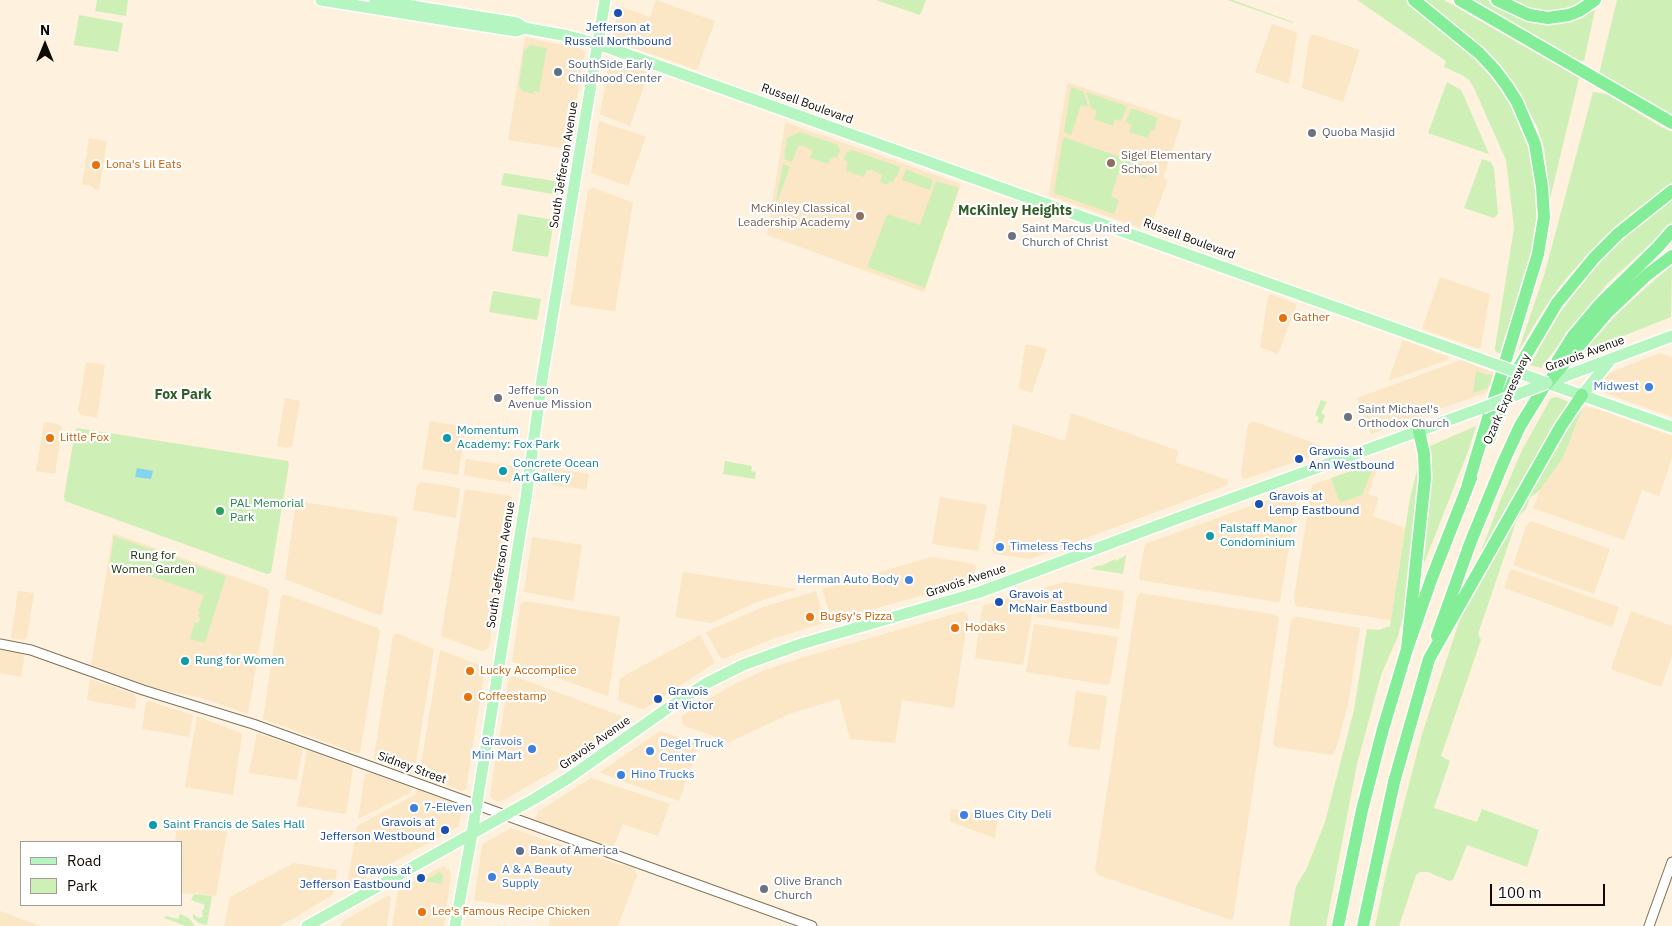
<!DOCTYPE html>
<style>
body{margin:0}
#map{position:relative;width:1672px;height:926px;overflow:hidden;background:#fef1dd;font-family:"IBM Plex Sans",sans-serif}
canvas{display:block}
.legend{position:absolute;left:20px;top:841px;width:162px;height:65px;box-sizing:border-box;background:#fff;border:1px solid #a09d9a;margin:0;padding:6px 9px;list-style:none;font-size:15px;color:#110a02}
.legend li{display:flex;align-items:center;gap:10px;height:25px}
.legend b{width:25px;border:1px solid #a09d9a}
.north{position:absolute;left:20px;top:20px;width:50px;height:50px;-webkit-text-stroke:4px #fff;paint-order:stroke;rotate:0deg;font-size:14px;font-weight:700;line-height:20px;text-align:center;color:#110a02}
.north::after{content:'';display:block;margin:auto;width:18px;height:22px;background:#110a02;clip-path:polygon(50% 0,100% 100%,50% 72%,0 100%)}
.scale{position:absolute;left:1490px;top:884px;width:115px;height:22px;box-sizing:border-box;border:2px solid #110a02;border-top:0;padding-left:6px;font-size:15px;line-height:18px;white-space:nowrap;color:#110a02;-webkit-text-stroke:4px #fff;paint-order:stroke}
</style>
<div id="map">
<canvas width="1672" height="926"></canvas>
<ul class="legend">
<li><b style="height:6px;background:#b5f5c1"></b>Road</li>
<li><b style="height:14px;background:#cef0b7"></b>Park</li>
</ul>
<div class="north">N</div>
<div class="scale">100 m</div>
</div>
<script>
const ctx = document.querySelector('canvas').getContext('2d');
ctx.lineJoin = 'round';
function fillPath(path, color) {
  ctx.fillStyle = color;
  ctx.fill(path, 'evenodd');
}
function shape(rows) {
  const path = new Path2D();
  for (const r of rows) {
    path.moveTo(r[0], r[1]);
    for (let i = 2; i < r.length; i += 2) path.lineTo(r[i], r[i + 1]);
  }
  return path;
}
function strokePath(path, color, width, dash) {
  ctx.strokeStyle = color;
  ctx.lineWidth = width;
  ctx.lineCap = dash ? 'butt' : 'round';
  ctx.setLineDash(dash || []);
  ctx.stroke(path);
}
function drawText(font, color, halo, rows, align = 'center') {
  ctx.font = font + ' "IBM Plex Sans",sans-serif';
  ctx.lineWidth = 4.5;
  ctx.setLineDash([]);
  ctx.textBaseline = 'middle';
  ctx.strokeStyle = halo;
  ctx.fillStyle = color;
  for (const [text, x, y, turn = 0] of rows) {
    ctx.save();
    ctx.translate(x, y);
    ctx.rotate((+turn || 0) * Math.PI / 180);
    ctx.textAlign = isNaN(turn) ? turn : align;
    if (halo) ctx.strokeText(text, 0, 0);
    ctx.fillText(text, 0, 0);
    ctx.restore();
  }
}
fillPath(shape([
 [656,0,715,21,697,70,614,41,613,36,618,6,650,17],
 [1272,24,1296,32,1297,34,1289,84,1255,72],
 [1312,35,1316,35,1360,50,1343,102,1302,88,1309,39],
 [525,37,581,49,585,53,568,149,508,140],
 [616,60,649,72,630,126,600,114,609,63,611,60],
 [1069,83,1182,121,1163,178,1168,180,1149,231,1050,196,1049,193,1067,85],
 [599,121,646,137,628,186,591,173],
 [787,123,961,184,924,292,767,235,785,124],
 [89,138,107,141,99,190,95,189,89,185,82,185],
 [594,188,633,203,615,311,570,305,588,190],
 [1440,277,1490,294,1481,347,1477,348,1422,329],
 [1271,294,1297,304,1278,354,1260,347,1268,297],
 [1403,340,1449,357,1448,360,1388,381],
 [1027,344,1047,349,1032,393,1019,388,1025,346],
 [1660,353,1672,357,1672,417,1605,393,1602,390,1600,384,1604,375],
 [1461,360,1494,373,1487,392,1371,434,1357,398],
 [86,362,105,365,97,418,81,415,78,411],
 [285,398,300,401,292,446,288,448,277,446],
 [1583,407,1597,409,1672,436,1672,458,1659,496,1642,490,1624,540,1533,508,1540,490,1563,458],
 [1071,413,1179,451,1175,462,1228,480,1228,483,1226,486,1030,559,995,554,992,550,1013,424,1065,441],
 [430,421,466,427,458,475,422,469],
 [44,422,58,424,62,428,55,474,36,471],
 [1251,422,1256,422,1319,445,1321,451,1318,454,1245,479,1242,477,1241,473,1248,425],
 [466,459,518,467,516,479,512,483,466,476,464,474],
 [1380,461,1368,494,1379,498,1373,516,1405,528,1391,620,1296,606,1294,598,1312,485],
 [543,467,589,474,586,490,543,483,541,478],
 [421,482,460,488,456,518,413,510,417,486],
 [465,489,510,496,513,500,489,647,485,650,481,651,441,636],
 [1290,492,1296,494,1297,498,1280,601,1277,602,1140,580,1139,576,1145,544],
 [940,497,987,505,978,551,932,544],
 [296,501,398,517,382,614,378,615,285,579],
 [1531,521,1610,549,1594,594,1513,565,1526,526],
 [113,533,268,589,269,593,248,714,202,698,152,687,91,665],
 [532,537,582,545,573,601,524,592],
 [931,557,974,564,976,567,974,578,972,581,835,620,831,618,822,589],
 [1511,569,1619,607,1612,627,1504,588],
 [683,572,797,589,757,602,711,623,675,617],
 [1065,582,1123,591,1124,595,1119,629,1035,617,1040,589],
 [18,591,34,593,27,637,22,640,11,638],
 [816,591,824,621,823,623,775,638,723,659,720,657,706,632,763,607],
 [1036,591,1023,665,975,658,982,609,984,605],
 [1140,593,1277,615,1279,619,1233,919,1231,920,1098,875,1095,870,1137,597],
 [283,595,287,595,378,628,380,631,360,753,356,753,263,719,281,598],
 [525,601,620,617,608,696,513,662,512,659,521,603],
 [964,611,968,615,968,618,954,708,902,700,895,743,850,739,839,699,789,714,730,742,685,726,682,723,682,716,698,705,733,685,765,670,801,658],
 [1631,611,1672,626,1672,656,1661,687,1613,670,1611,668],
 [1297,617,1360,628,1349,700,1337,746,1333,755,1276,747,1273,744,1291,620,1294,618],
 [1034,624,1118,637,1110,683,1107,685,1026,672],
 [396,633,434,649,414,775,375,760,374,757,393,636],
 [700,635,714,661,713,664,644,709,641,709,618,700,620,678],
 [0,649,23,653,24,660,21,677,0,673],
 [440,650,485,667,466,789,462,791,419,776],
 [514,676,621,716,623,719,622,724,552,772,504,800,498,802,492,799,490,795,509,678],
 [90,679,134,694,136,699,135,709,87,700],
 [1076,691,1106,696,1107,697,1100,748,1099,750,1068,746],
 [149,701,193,715,189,737,142,729,146,703],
 [197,716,241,733,242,735,233,795,185,787],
 [660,731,699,744,679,801,603,774,600,772],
 [257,733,303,749,297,780,249,773],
 [307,750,353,767,346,814,297,806],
 [367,773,373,773,411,788,410,793,358,819,365,775],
 [591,778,670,804,658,836,623,824,612,850,537,821,535,818,539,811],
 [417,789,461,805,462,810,459,826,356,883,350,883,348,879,357,826,416,794],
 [951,809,998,817,995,838,951,822,950,819],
 [177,823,227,832,216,896,194,893,193,894,181,893,181,842,175,842],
 [511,828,620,865,633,867,637,875,618,926,549,926,551,913,474,900,482,846,486,842],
 [294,863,337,870,333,895,280,926,224,926,230,897],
 [443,866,449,869,451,875,444,926,392,926,398,890],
 [389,895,391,899,387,926,340,926,345,920],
 [0,911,40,926,0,926]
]), '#fbe6c6');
fillPath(shape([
 [97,0,128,0,126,16,95,11],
 [876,0,926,0,920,15],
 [1227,0,1233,0,1293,22,1293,23],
 [1357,0,1406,0,1477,57,1495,78,1511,101,1527,138,1533,157,1540,200,1535,241,1500,354,1495,351,1495,348,1514,228,1506,160,1474,88,1469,80,1462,75,1444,67,1446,61],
 [1423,0,1444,0,1579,78,1548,207,1547,169,1544,148,1538,128,1515,85,1484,48],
 [1471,0,1488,0,1532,22,1546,24,1571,21,1595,10,1584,61,1571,58],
 [1507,0,1590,0,1558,13,1534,11],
 [1617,0,1672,0,1672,117,1599,74],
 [79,15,123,23,118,52,74,45],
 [530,45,547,48,539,92,534,91,533,94,522,91,519,85,524,51],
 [1447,82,1461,90,1464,96,1489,154,1428,133],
 [1071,87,1084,92,1088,106,1088,107,1081,105,1071,135,1064,132],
 [1086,92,1127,106,1121,121,1115,119,1113,126,1094,119,1097,111,1091,108],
 [1593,92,1607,94,1661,127,1672,132,1672,183,1633,212,1606,235,1579,264,1560,286,1542,312,1518,352,1545,272],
 [1131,108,1158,118,1153,131,1151,130,1148,138,1129,132,1132,125,1126,122],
 [800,132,838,145,840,151,837,158,833,157,830,159,828,164,810,158,813,151,804,146,798,146,792,162,784,159,787,138],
 [1063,137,1126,159,1129,151,1139,155,1137,162,1150,167,1146,178,1120,169,1111,196,1119,200,1114,214,1054,193],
 [852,150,900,167,897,177,895,177,893,182,889,181,887,185,880,182,882,175,872,170,867,170,864,177,846,171,848,162,844,160,846,153],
 [1482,159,1491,162,1494,168,1498,214,1494,218,1464,208],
 [783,164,790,167,775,207],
 [906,169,933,180,930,190,902,180],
 [504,173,560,182,558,195,501,185],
 [936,181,959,188,925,288,867,267,887,215,890,215,920,225],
 [1672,200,1672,224,1609,282,1581,315,1541,368,1530,365,1559,314,1586,278,1605,256,1627,235],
 [518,214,554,220,548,257,512,251],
 [1672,266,1671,317,1583,352,1617,314,1659,276],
 [493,291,541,299,537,320,489,312],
 [1476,371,1487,375,1493,375,1488,388,1473,393],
 [1557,397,1571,403,1469,582,1501,499,1522,450,1551,398],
 [1321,400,1327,402,1321,413,1325,415,1322,424,1317,422,1319,417,1315,415],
 [1583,407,1563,458,1540,490,1530,498,1526,509,1520,515,1516,522,1478,634,1481,640,1441,756,1450,761,1434,808,1477,822,1482,809,1539,830,1527,867,1467,845,1453,880,1449,881,1428,872,1420,872,1416,875,1399,926,1375,926,1387,869,1422,734,1463,610,1571,417,1578,410],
 [1476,426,1469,449,1419,576,1430,446],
 [77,428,288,461,289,464,271,573,267,574,65,501,64,497,75,431],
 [725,461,752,466,751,471,756,472,755,479,723,474],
 [1419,462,1421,467,1409,594,1398,636,1381,675,1357,764,1326,926,1289,926,1296,886,1306,870,1325,822,1354,710,1367,629,1379,630,1390,626,1410,498],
 [1371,464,1373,465,1373,468,1362,495,1341,502,1338,498,1331,478],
 [114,536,226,576,205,643,190,639,195,622,199,623,200,618,198,616,200,612,198,611,204,595,110,562],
 [1126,555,1123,574,1092,569,1092,568,1100,565,1101,566,1115,559,1116,561],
 [440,872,443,875,442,884,424,881],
 [194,894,212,896,207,925,199,923,193,918,193,914,198,918,203,917,202,912,205,905,191,900],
 [180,914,189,918,195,926,186,926,164,918,166,916,178,919]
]), '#cef0b7');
fillPath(shape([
 [137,468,153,471,151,479,135,477]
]), '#84d4f1');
const minor = shape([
 [0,644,31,650,143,690,253,724,812,926],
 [1649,926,1672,862]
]);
const major = shape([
 [321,0,516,31,524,28],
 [375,0,517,23,524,28,568,36,598,44,1497,365],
 [1547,383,1672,336],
 [1547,383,1672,427],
 [1582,395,1609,362],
 [307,926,534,799,567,779,668,708,705,684,743,665,801,644,980,592,1181,517,1482,408],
 [455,926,472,834,526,498,542,379,605,0]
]);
const highway = shape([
 [1414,0,1479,53,1495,70,1507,86,1517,102,1535,144,1542,187,1544,217,1538,254,1468,484],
 [1460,0,1672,123],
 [1497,0,1529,15,1548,18,1569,15,1579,11,1595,0],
 [1557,362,1573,336,1599,305,1658,247,1672,231],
 [1489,440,1519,367,1557,303,1594,258,1618,234,1672,191],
 [1437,636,1471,541,1503,463,1520,426,1544,387,1606,314,1647,275,1672,256],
 [1407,649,1431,580,1471,478],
 [1338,926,1362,810,1383,729,1407,649,1425,478,1424,454,1419,431],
 [1363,926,1394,782,1429,659,1561,426,1582,395]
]);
strokePath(minor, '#837052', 11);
strokePath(major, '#fff', 14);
strokePath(highway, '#fff', 15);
strokePath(minor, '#fff', 9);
strokePath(major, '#b5f5c1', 11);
strokePath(highway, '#83ee97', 12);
const majorBridge = shape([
 [1497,365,1547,383],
 [1482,408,1547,383]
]);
strokePath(majorBridge, '#fff', 14, []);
strokePath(majorBridge, '#b5f5c1', 11);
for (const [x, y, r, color] of [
 [618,13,5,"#1a4fb4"],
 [558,72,5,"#5c6f8a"],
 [1312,133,5,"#6b7280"],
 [1111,163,5,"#8d6e63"],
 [96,165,5,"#e8710a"],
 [860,216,5,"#8d6e63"],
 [1012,236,5,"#6b7280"],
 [1283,318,5,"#e8710a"],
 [1649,387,5,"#3f7fe0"],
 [498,398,5,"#6b7280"],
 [1348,417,5,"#6b7280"],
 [50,438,5,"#e8710a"],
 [447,438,5,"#0f9aa8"],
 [1299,459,5,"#1a4fb4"],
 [503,471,5,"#0f9aa8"],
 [1259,504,5,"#1a4fb4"],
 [220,511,5,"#2e9e5b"],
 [1210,536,5,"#0f9aa8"],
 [1000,547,5,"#3f7fe0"],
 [909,580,5,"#3f7fe0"],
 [999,602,5,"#1a4fb4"],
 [810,617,5,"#e8710a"],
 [955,628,5,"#e8710a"],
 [185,661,5,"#0f9aa8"],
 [470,671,5,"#e8710a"],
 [468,697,5,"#e8710a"],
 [658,699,5,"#1a4fb4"],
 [532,749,5,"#3f7fe0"],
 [650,751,5,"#3f7fe0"],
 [621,775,5,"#3f7fe0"],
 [414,808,5,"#3f7fe0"],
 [964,815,5,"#3f7fe0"],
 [153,825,5,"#0f9aa8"],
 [445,830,5,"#1a4fb4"],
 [520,851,5,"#5c6f8a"],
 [492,877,5,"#3f7fe0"],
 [421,878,5,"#1a4fb4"],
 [764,889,5,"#6b7280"],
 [422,912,5,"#e8710a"]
]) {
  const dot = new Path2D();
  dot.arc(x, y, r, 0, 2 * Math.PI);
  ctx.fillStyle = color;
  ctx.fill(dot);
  strokePath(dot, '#fff', 2);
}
drawText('12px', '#164399', '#fff', [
 ["Jefferson at",618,28,"center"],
 ["Russell Northbound",618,42,"center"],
 ["Gravois at",1309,452],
 ["Ann Westbound",1309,466],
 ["Gravois at",1269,497],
 ["Lemp Eastbound",1269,511],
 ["Gravois at",1009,595],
 ["McNair Eastbound",1009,609],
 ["Gravois",668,692],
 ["at Victor",668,706],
 ["Gravois at",435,823,"right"],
 ["Jefferson Westbound",435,837,"right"],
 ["Gravois at",411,871,"right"],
 ["Jefferson Eastbound",411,885,"right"]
], 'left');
drawText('12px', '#4e5e75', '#fff', [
 ["SouthSide Early",568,65],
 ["Childhood Center",568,79],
 ["Bank of America",530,851]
], 'left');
drawText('12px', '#110a02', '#fff', [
 ["Russell Boulevard",807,104,20],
 ["South Jefferson Avenue",564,165,-81],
 ["Russell Boulevard",1189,239,20],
 ["Gravois Avenue",1585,354,-20],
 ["Ozark Expressway",1507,399,-66],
 ["South Jefferson Avenue",501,565,-81],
 ["Gravois Avenue",966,581,-18],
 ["Gravois Avenue",595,743,-35],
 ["Sidney Street",412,768,20]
]);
drawText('12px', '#5b616d', '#fff', [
 ["Quoba Masjid",1322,133],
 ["Saint Marcus United",1022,229],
 ["Church of Christ",1022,243],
 ["Jefferson",508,391],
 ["Avenue Mission",508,405],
 ["Saint Michael's",1358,410],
 ["Orthodox Church",1358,424],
 ["Olive Branch",774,882],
 ["Church",774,896]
], 'left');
drawText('12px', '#785e54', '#fff', [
 ["Sigel Elementary",1121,156],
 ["School",1121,170],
 ["McKinley Classical",850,209,"right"],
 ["Leadership Academy",850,223,"right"]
], 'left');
drawText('12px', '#c56008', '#fff', [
 ["Lona's Lil Eats",106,165],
 ["Gather",1293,318],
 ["Little Fox",60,438],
 ["Bugsy's Pizza",820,617],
 ["Hodaks",965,628],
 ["Lucky Accomplice",480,671],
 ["Coffeestamp",478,697],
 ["Lee's Famous Recipe Chicken",432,912]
], 'left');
drawText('12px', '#366cbe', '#fff', [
 ["Midwest",1639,387,"right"],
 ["Timeless Techs",1010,547],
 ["Herman Auto Body",899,580,"right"],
 ["Gravois",522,742,"right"],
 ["Mini Mart",522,756,"right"],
 ["Degel Truck",660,744],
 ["Center",660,758],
 ["Hino Trucks",631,775],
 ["7-Eleven",424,808],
 ["Blues City Deli",974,815],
 ["A & A Beauty",502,870],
 ["Supply",502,884]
], 'left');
drawText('12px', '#0d838f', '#fff', [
 ["Momentum",457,431],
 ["Academy: Fox Park",457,445],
 ["Concrete Ocean",513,464],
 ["Art Gallery",513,478],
 ["Falstaff Manor",1220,529],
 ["Condominium",1220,543],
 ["Rung for Women",195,661],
 ["Saint Francis de Sales Hall",163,825]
], 'left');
drawText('12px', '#27864d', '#fff', [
 ["PAL Memorial",230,504],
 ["Park",230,518]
], 'left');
drawText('12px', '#1b3107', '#fff', [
 ["Rung for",153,556],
 ["Women Garden",153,570]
]);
drawText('bold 14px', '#305e26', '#fff', [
 ["McKinley Heights",1015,211],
 ["Fox Park",183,395]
]);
</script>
